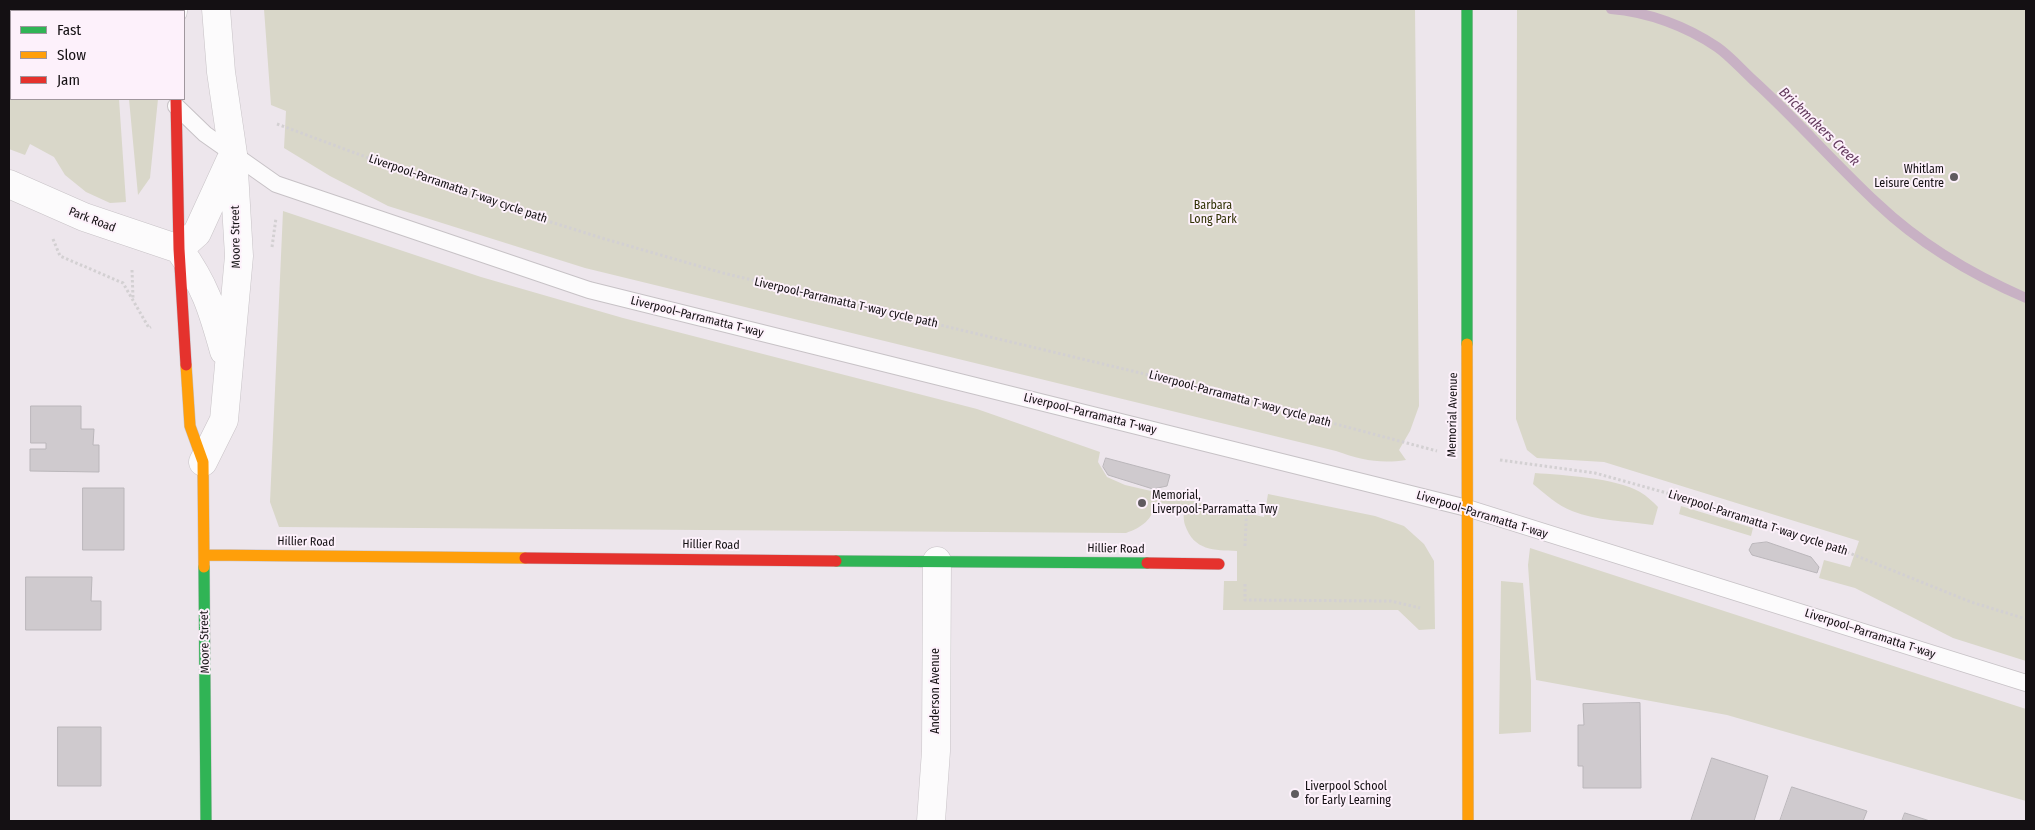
<!DOCTYPE html>
<meta charset="utf-8">
<style>
body{margin:0}
#map{position:relative;width:2035px;height:830px;overflow:hidden;background:#ede6ec;font-family:"Fira Sans Condensed",sans-serif}
canvas{display:block}
.frame{position:absolute;inset:0;border:10px solid #141013;pointer-events:none}
.legend{position:absolute;left:10px;top:10px;width:175px;height:90px;box-sizing:border-box;background:#fdf1fb;border:1px solid #a0979e;margin:0;padding:6px 9px;list-style:none;font-size:15px;color:#141013}
.legend li{display:flex;align-items:center;gap:10px;height:25px}
.legend b{width:25px;border:1px solid #a0979e}
</style>
<div id="map">
<canvas width="2035" height="830"></canvas>
<div class="frame"></div>
<ul class="legend">
<li><b style="height:6px;background:#30b455"></b>Fast</li>
<li><b style="height:6px;background:#ff9f0a"></b>Slow</li>
<li><b style="height:6px;background:#e5322d"></b>Jam</li>
</ul>
</div>
<script>
const c = document.querySelector('canvas').getContext('2d');
c.lineJoin = 'round';
function fillPath(path, color) { c.fillStyle = color; c.fill(path, 'evenodd'); }
function trace(path, color, width, dash) { c.strokeStyle = color; c.lineWidth = width; c.lineCap = dash ? 'butt' : 'round'; c.setLineDash(dash || []); c.stroke(path); }
function write(font, color, halo, rows, align = 'center') {
  c.font = font + ' "Fira Sans Condensed",sans-serif'; c.lineWidth = 4; c.setLineDash([]); c.textBaseline = 'middle'; c.strokeStyle = halo; c.fillStyle = color; for (const [text, x, y, turn = 0] of rows) {
    c.save(); c.translate(x, y); c.rotate((+turn || 0) * Math.PI / 180); c.textAlign = isNaN(turn) ? turn : align; if (halo) c.strokeText(text, 0, 0); c.fillText(text, 0, 0); c.restore();
  }
}
const green = new Path2D(`
 M264 9H1415L1419 406 1410 431 1399 450 1406 460C1380 464 1361 460 1336 451L585 268 388 206 330 176 284 148 286 111 271 105Z
 M1517 9H2026V661L1953 638 1855 588 1819 578 1824 560 1850 567 1859 541 1604 462 1537 458 1527 450 1516 419Z
 M9 11 11 12V99H119L126 202 110 203 86 192 65 175 54 157 30 144 25 155 9 149Z
 M129 99H158L150 178 138 195Z
 M283 211 481 277 623 318 977 409 1100 452 1098 462 1107 477 1125 485 1264 517 1268 494 1375 516 1404 526 1424 544 1434 561 1435 629 1419 630 1398 610H1223L1224 581H1237V551C1214 550 1194 551 1185 525 1183 519 1184 511 1183 505L1157 503C1151 520 1143 527 1126 533L279 527 270 502Z
 M1535 473C1562 475 1617 478 1640 492 1647 496 1653 502 1658 507L1653 525C1627 521 1596 521 1572 511 1557 505 1545 494 1533 484Z
 M1681 506 1753 528 1751 536 1679 514Z
 M1530 548 2026 709V801L1727 715 1536 680 1528 565Z
 M1501 581 1523 583 1531 681V732L1499 734Z`);
const stream = new Path2D(`
 M1611 9C1648 12 1686 26 1717 47 1730 56 1741 69 1753 80 1796 119 1834 163 1877 203 1919 243 1973 275 2026 298`);
const building = new Path2D(`
 M31 406H81V429H94L93 445H99V472L30 471V449H46V443H31Z
 M1106 458 1170 475 1167 486 1153 489 1108 475 1103 467Z
 M83 488H124V550H83Z
 M1767 542 1811 557 1819 567 1817 573 1752 555 1749 550 1752 544Z
 M26 577H92L91 601H101V630H26Z
 M1640 703 1641 788H1583V766H1578V725H1584L1583 704Z
 M58 727H101V786H58Z
 M1712 758 1768 776 1754 821H1691Z
 M1792 787 1867 811 1863 821H1780Z
 M1905 813 1930 821H1902Z`);
const path = new Path2D(`
 M277 124 487 202 605 239 723 273 1174 381 1437 451
 M53 239 60 256 123 283 149 328 151 327
 M272 247 276 218
 M132 270 133 298
 M1500 460 1595 473 1674 495 1822 542 1971 602 2026 619
 M1245 546 1247 500
 M1245 584V600L1391 601 1420 608`);
const lane = new Path2D(`
 M176 106 205 134 276 184 589 290 1467 508 2026 683`);
const street = new Path2D(`
 M173 9V11
 M9 184 84 217 179 249
 M179 249C205 285 212 308 224 351
 M179 249 197 233 230 161
 M203 462 224 420 239 256 233 154 221 72 216 9
 M931 821 936 751 937 561`);
const fast = new Path2D(`
 M1467 9V344
 M836 561 1147 563
 M204 567 206 821`);
const slow = new Path2D(`
 M1467 344 1468 821
 M186 365 190 426 203 462 204 567
 M204 555 525 558`);
const jam = new Path2D(`
 M176 99 179 249 186 365
 M525 558 836 561
 M1147 563 1219 564`);
const markers = [
 [1954,177,5,"#605b5f"],
 [1142,503,5,"#605b5f"],
 [1295,794,5,"#605b5f"]
];
const poiNames = [
 ["Whitlam",1944,170,"right"],
 ["Leisure Centre",1944,184,"right"],
 ["Memorial,",1152,496],
 ["Liverpool-Parramatta Twy",1152,510],
 ["Liverpool School",1305,787],
 ["for Early Learning",1305,801]
];
const streetNames = [
 ["Liverpool-Parramatta T-way cycle path",458,189,19],
 ["Park Road",92,220,21],
 ["Moore Street",236,237,-91],
 ["Liverpool-Parramatta T-way cycle path",846,303,13],
 ["Liverpool–Parramatta T-way",697,317,14],
 ["Liverpool-Parramatta T-way cycle path",1240,399,15],
 ["Liverpool–Parramatta T-way",1090,414,14],
 ["Memorial Avenue",1453,415,-89],
 ["Liverpool–Parramatta T-way",1482,515,17],
 ["Liverpool-Parramatta T-way cycle path",1758,523,18],
 ["Hillier Road",306,542,1],
 ["Hillier Road",711,545,1],
 ["Hillier Road",1116,549,1],
 ["Liverpool–Parramatta T-way",1870,634,18],
 ["Moore Street",205,642,-91],
 ["Anderson Avenue",936,691,-90]
];
const parkNames = [
 ["Barbara",1213,206],
 ["Long Park",1213,220]
];
const waterNames = [
 ["Brickmakers Creek",1819,127,44]
];
fillPath(green, '#d9d7c9');
trace(stream, '#c8b1c4', 10);
fillPath(building, '#cfcace');
trace(building, '#bab6ba', 1);
trace(lane, '#c7c2c6', 18);
trace(street, '#c7c2c6', 29);
trace(fast, '#c7c2c6', 12);
trace(slow, '#c7c2c6', 12);
trace(jam, '#c7c2c6', 12);
trace(path, '#d3d0d2', 3, [2.5, 2.5]);
trace(lane, '#fcfbfc', 16);
trace(street, '#fcfbfc', 28);
trace(fast, '#30b455', 11);
trace(slow, '#ff9f0a', 11);
trace(jam, '#e5322d', 11);
for (const [x, y, r, color] of markers) { const dot = new Path2D(); dot.arc(x, y, r, 0, 2 * Math.PI); c.fillStyle = color; c.fill(dot); trace(dot, '#fdf1fb', 2); }
write('12px', '#141013', '#fdf1fb', poiNames, 'left');
write('12px', '#141013', '#fdf1fb', streetNames);
write('12px', '#303104', '#fdf1fb', parkNames);
write('italic 14px', '#61385b', '#fdf1fb', waterNames);
</script>
